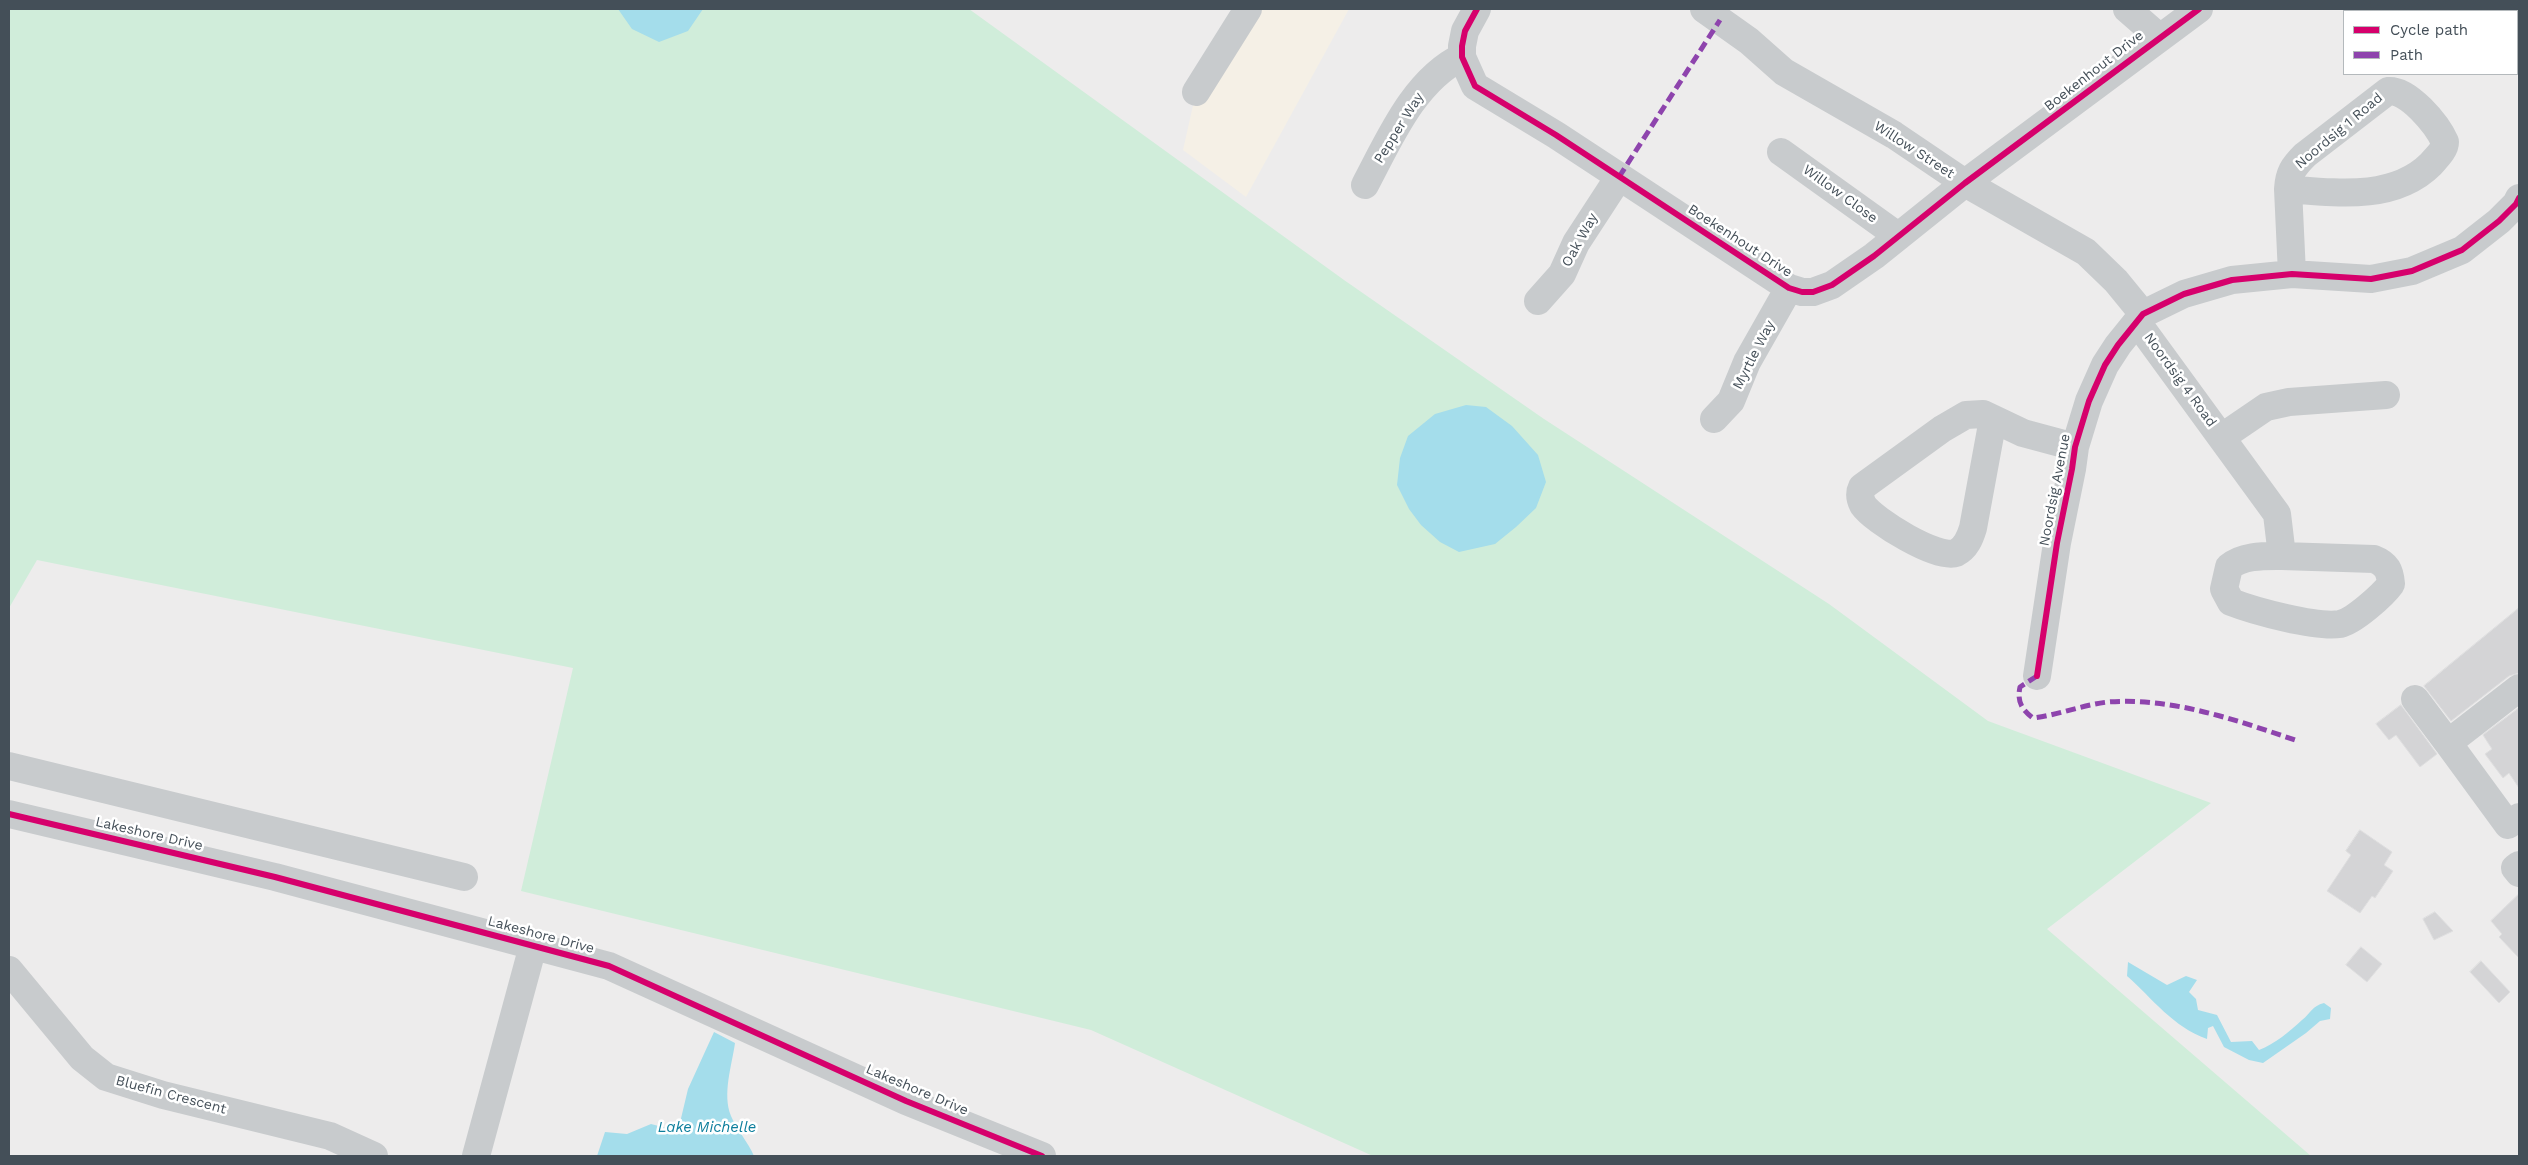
<!DOCTYPE html>
<style>
body{margin:0}
#map{position:relative;width:2528px;height:1165px;overflow:hidden;background:#edecec;font-family:"Work Sans",sans-serif}
canvas{display:block}
.frame{position:absolute;inset:0;border:10px solid #444f58;pointer-events:none}
.legend{position:absolute;left:2343px;top:10px;width:175px;height:65px;box-sizing:border-box;background:#fff;border:1px solid #b4b9bc;margin:0;padding:6px 9px;list-style:none;font-size:15px;color:#444f58}
.legend li{display:flex;align-items:center;gap:10px;height:25px}
.legend b{width:25px;border:1px solid #b4b9bc}
</style>
<div id="map">
<canvas width="2528" height="1165"></canvas>
<div class="frame"></div>
<ul class="legend">
<li><b style="height:6px;background:#d6006c"></b>Cycle path</li>
<li><b style="height:6px;background:#8e44ad"></b>Path</li>
</ul>
</div>
<script>
const c = document.querySelector('canvas').getContext('2d');
c.lineJoin = 'round';
function fillPath(path, color) { c.fillStyle = color; c.fill(path, 'evenodd'); }
function trace(path, color, width, dash) { c.strokeStyle = color; c.lineWidth = width; c.lineCap = dash ? 'butt' : 'round'; c.setLineDash(dash || []); c.stroke(path); }
function write(font, color, halo, rows, align = 'center') {
  c.font = font + ' "Work Sans",sans-serif'; c.lineWidth = 5; c.setLineDash([]); c.textBaseline = 'middle'; c.strokeStyle = halo; c.fillStyle = color; for (const [text, x, y, turn = 0] of rows) {
    c.save(); c.translate(x, y); c.rotate((+turn || 0) * Math.PI / 180); c.textAlign = isNaN(turn) ? turn : align; if (halo) c.strokeText(text, 0, 0); c.fillText(text, 0, 0); c.restore();
  }
}
const commercial = new Path2D(`
 M1248 9H1349L1246 197 1183 150 1196 92Z`);
const green = new Path2D(`
 M9 9H969L1344 280 1544 419 1829 604 1988 721 2211 803 2047 929 2311 1156H1373L1091 1030 521 891 573 668 37 560 9 608Z`);
const water = new Path2D(`
 M618 9H703L688 31 659 42 632 29Z
 M1466 405 1486 407 1512 426 1538 455 1546 482 1536 508 1516 527 1495 544 1459 552 1440 542 1421 525 1409 509 1397 485 1400 458 1408 436 1435 414Z
 M2128 962 2167 985 2186 976 2197 980 2189 992 2196 999 2198 1010 2217 1015 2231 1042 2252 1041 2259 1050C2275 1044 2290 1031 2302 1020 2311 1013 2312 1006 2324 1003L2331 1008 2330 1019 2320 1021 2306 1033 2263 1063 2249 1060 2224 1047 2213 1026 2208 1028 2207 1039C2173 1027 2153 999 2127 976Z
 M714 1032 735 1043C732 1065 722 1094 731 1116 737 1130 748 1142 754 1156H597L605 1132 627 1134 651 1124 678 1131 688 1089Z`);
const building = new Path2D(`
 M2519 608V673L2509 676 2451 721 2424 686Z
 M2401 705 2437 754 2420 767 2396 735 2389 740 2376 724Z
 M2519 708V788L2509 773 2503 778 2485 754 2492 749 2483 735Z
 M2360 830 2392 852 2384 865 2393 871 2375 898 2372 896 2360 913 2327 891 2351 855 2346 851Z
 M2519 894V958L2499 937 2502 934 2491 921Z
 M2435 912 2453 931 2434 940 2423 919Z
 M2361 947 2382 964 2367 982 2346 965Z
 M2481 961 2510 992 2499 1003 2470 972Z`);
const minor = new Path2D(`
 M1477 9 1465 31 1462 46V57L1475 86 1556 135 1789 288 1802 292H1813L1832 285 1874 256 1965 183 2199 9
 M1704 9 1749 41 1784 72 1894 135 1965 183 2086 252 2116 281 2143 314
 M2127 9 2159 37
 M1196 92 1248 9
 M1781 152 1898 236
 M1365 185C1389 140 1414 80 1462 57
 M2288 189C2336 193 2394 201 2431 164 2436 158 2445 150 2445 142 2437 124 2408 89 2388 91L2305 155C2293 167 2289 173 2288 189L2292 274
 M1538 301 1562 274 1576 243 1619 177
 M2137 322 2277 514 2282 556
 M1714 419 1731 401 1747 362 1789 288
 M1993 419 1973 528C1970 538 1966 548 1956 553 1938 560 1874 521 1863 505 1860 499 1859 493 1862 487L1942 429 1966 415 1983 414 2023 433 2075 447
 M2222 437 2266 407 2289 402 2386 395
 M2282 556 2374 559C2387 564 2390 571 2391 584 2383 595 2354 621 2340 624 2317 628 2254 611 2231 602L2224 589 2229 567C2243 555 2265 556 2282 556Z
 M2037 676 2057 543 2072 469 2075 447 2089 401 2105 365 2118 345 2143 314 2184 294 2232 280 2292 274 2371 279 2412 271 2462 250 2499 221 2516 204 2519 198
 M2415 699 2448 743 2519 688
 M2448 743 2508 825 2519 817
 M9 766 464 877
 M9 814 275 877 609 966 906 1101 1042 1156
 M2519 865 2515 868 2519 873
 M9 970 82 1058 106 1077 163 1095 330 1136 374 1156
 M476 1156 533 946`);
const quiet = new Path2D(`
 M1619 177 1720 20
 M2037 676 2020 687C2017 701 2021 709 2033 718 2058 715 2082 705 2108 702 2171 697 2236 720 2295 740`);
const cycleway = new Path2D(`
 M1477 9 1465 31 1462 46V57L1475 86 1556 135 1789 288 1802 292H1813L1832 285 1874 256 1965 183 2199 9
 M2037 676 2057 543 2072 469 2075 447 2089 401 2105 365 2118 345 2143 314 2184 294 2232 280 2292 274 2371 279 2412 271 2462 250 2499 221 2516 204 2519 198
 M9 814 275 877 609 966 906 1101 1042 1156`);
const streetNames = [
 ["Boekenhout Drive",2094,71,-38],
 ["Pepper Way",1399,128,-58],
 ["Noordsig 1 Road",2339,131,-40],
 ["Willow Street",1914,150,33],
 ["Willow Close",1840,194,36],
 ["Oak Way",1580,240,-61],
 ["Boekenhout Drive",1740,241,33],
 ["Myrtle Way",1754,355,-63],
 ["Noordsig 4 Road",2180,380,54],
 ["Noordsig Avenue",2055,490,-79],
 ["Lakeshore Drive",149,834,13],
 ["Lakeshore Drive",541,935,15],
 ["Lakeshore Drive",917,1090,23],
 ["Bluefin Crescent",171,1095,15]
];
const waterNames = [
 ["Lake Michelle",707,1128]
];
fillPath(commercial, '#f5f0e6');
fillPath(green, '#d0edda');
fillPath(water, '#a4ddeb');
fillPath(building, '#d4d4d6');
trace(building, '#dededf', 1);
trace(minor, '#c8cbcd', 28);
trace(quiet, '#8e44ad', 5, [10, 5]);
trace(cycleway, '#d6006c', 6);
write('14px', '#444f58', '#fff', streetNames);
write('italic 15px', '#0c7e9c', '#fff', waterNames);
</script>
